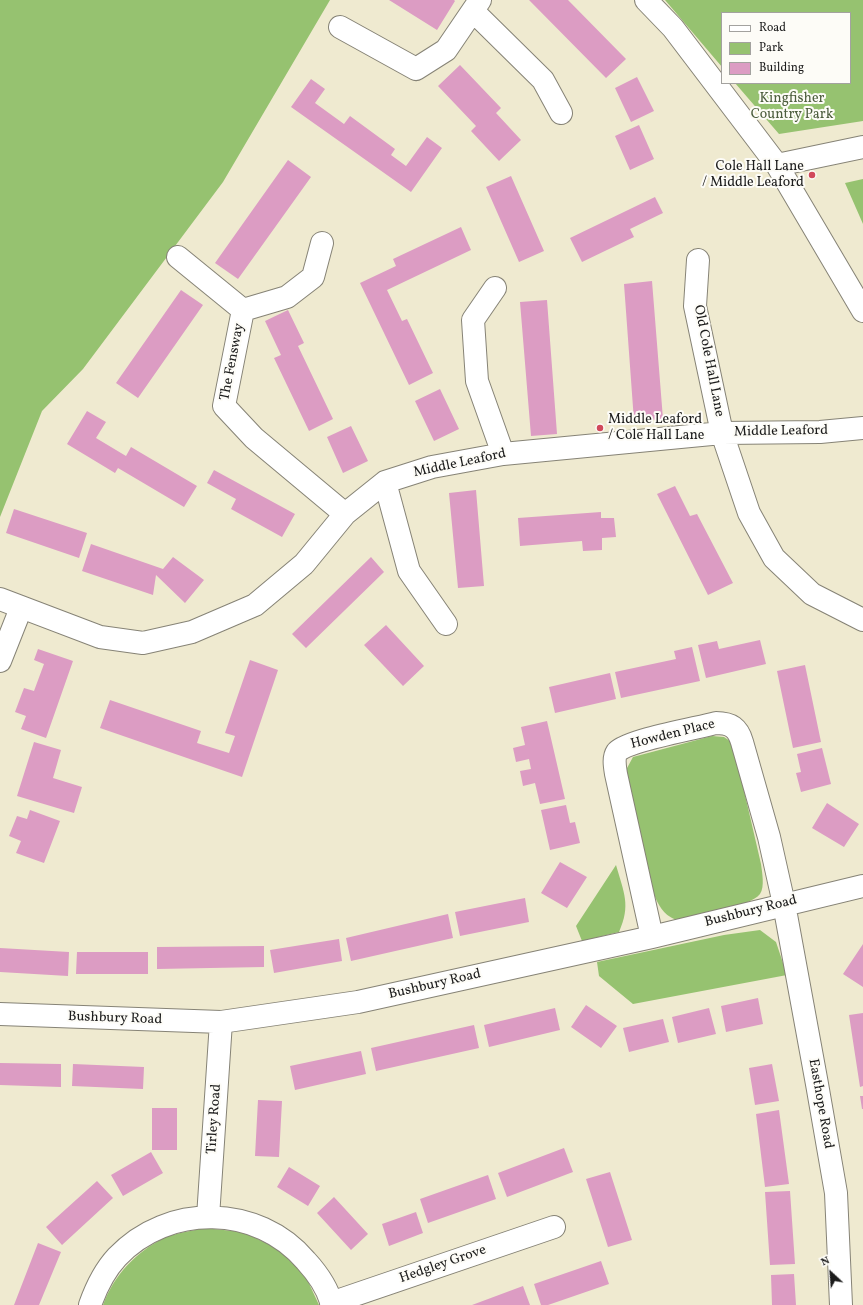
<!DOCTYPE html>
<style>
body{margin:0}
#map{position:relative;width:863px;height:1305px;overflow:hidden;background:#efead0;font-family:Vollkorn,serif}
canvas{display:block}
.legend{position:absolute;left:721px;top:12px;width:130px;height:72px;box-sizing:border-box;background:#fdfcf7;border:1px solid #a3a29f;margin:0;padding:5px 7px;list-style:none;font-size:12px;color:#1c1c1c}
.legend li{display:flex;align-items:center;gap:8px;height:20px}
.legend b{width:20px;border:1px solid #a3a29f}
.north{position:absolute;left:811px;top:1253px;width:40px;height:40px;-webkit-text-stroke:3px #fdfcf7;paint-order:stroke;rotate:334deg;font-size:11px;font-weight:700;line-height:16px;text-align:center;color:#1c1c1c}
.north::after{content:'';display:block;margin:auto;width:14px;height:18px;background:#1c1c1c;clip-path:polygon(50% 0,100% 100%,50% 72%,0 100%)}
</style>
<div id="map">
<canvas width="863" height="1305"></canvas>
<ul class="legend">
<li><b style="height:5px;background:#fff"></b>Road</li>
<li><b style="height:11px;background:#96c270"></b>Park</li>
<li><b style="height:11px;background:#dc9cc3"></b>Building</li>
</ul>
<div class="north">N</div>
</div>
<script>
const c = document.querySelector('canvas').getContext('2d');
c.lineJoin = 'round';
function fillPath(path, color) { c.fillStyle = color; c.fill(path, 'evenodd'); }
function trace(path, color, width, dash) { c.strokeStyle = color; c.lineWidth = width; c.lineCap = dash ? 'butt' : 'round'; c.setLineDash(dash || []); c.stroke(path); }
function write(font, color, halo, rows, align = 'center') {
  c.font = font + ' Vollkorn,serif'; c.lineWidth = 4; c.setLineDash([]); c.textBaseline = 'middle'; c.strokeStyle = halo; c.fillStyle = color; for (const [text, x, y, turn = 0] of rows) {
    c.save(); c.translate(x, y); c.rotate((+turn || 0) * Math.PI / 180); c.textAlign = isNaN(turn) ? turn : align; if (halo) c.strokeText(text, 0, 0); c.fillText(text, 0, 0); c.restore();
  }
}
const green = new Path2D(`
 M0 0H330L223 182 83 369 42 411 0 517Z
 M665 0H863V121L779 134 735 83H850V13H722V67Z
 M863 179V224L845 183Z
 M712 736 724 737 733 743 761 864C762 872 765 887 760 894 750 907 693 916 676 920 662 914 659 905 653 893L626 770 633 757Z
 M616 865C624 893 631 905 619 932L582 941 576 926Z
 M760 930 776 942 787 975 633 1004 599 976 597 962 724 935Z
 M204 1228 243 1232 278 1249 306 1277 319 1305H103C114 1275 136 1252 164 1238 176 1233 191 1231 204 1228Z`);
const building = new Path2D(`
 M389 0H454L455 1 437 30Z
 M529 0H568L626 59 606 78Z
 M460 65 501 108 496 113 521 140 499 161 471 131 476 126 438 86Z
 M637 77 654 111 631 122 615 88Z
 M311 79 325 89 315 103 344 124 350 116 395 149 391 155 406 166 427 137 442 148 411 192 291 107Z
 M639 125 654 159 630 170 615 136Z
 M288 160 311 177 238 279 215 263Z
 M511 176 544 251 519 262 486 187Z
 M655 197 663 213 630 229 634 237 582 262 570 238Z
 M461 227 471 250 387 290 402 321 407 319 433 373 409 385 360 283 396 266 393 259Z
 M652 281 663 419 634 421 624 284Z
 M181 290 203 305 138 398 116 383Z
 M547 300 557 434 531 436 520 302Z
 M288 310 304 343 298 346 333 419 309 431 274 358 281 355 265 321Z
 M440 389 459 429 434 441 415 401Z
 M87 411 106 422 96 438 126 456 131 447 197 486 184 507 118 468 115 473 67 444Z
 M351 426 368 461 343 473 327 437Z
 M214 470 295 514 282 537 231 509 236 499 207 483Z
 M675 486 690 516 697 514 733 583 708 595 657 494Z
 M476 490 484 586 458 588 449 493Z
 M14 509 87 533 79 558 6 533Z
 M601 512V518H614L616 537 602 538V550L583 551 582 541 520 546 518 518Z
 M91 544 163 569 173 557 204 580 185 603 156 575 153 595 82 571Z
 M371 557 384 572 306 648 292 634Z
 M386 625 424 666 403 686 364 645Z
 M760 640 766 664 706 678 698 645 717 641 719 649Z
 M692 647 700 681 621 698 615 672 676 659 674 651Z
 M38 649 73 661 46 738 21 729 26 716 15 712 24 688 34 691 44 664 34 660Z
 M250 660 278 670 242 777 100 728 110 700 201 731 197 743 229 753 235 736 225 733Z
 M805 665 821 742 793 748 777 671Z
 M610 673 616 699 555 713 549 687Z
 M547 721 565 799 540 804 535 783 523 786 520 771 531 769 529 759 516 762 513 748 525 745 521 727Z
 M34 742 61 750 53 778 82 787 74 813 17 796Z
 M822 748 831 784 801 792 796 773 801 772 797 754Z
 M827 803 859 824 844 847 812 828Z
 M566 805 570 823 575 822 580 843 550 850 541 810Z
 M30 810 60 821 44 863 16 853 21 841 9 836 17 816 27 819Z
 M560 862 587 877 567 908 541 893Z
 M525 898 529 922 460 936 455 912Z
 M448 914 453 938 351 961 346 938Z
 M339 939 342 961 274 973 270 950Z
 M863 944V987L843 974Z
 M264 946V967L157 969V947Z
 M0 948 69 952 68 976 0 972Z
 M77 952H148V974H76Z
 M758 998 763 1024 726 1032 721 1006Z
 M586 1005 617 1026 601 1048 571 1027Z
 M555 1008 560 1030 489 1047 484 1025Z
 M709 1008 716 1034 678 1043 672 1017Z
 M863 1013V1086L860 1087 849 1015Z
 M663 1019 669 1042 629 1052 623 1028Z
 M474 1025 479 1048 376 1071 371 1048Z
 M361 1051 366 1074 295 1090 290 1066Z
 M0 1063 61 1064V1087L0 1085Z
 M73 1064 144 1067 143 1089 72 1086Z
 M772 1064 779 1101 755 1105 749 1068Z
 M860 1096H863V1109H862Z
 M258 1100 282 1101 279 1157 255 1156Z
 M152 1108H177V1150H152Z
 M779 1110 789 1184 765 1187 756 1114Z
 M564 1148 573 1172 507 1197 498 1173Z
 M151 1152 163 1173 123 1196 111 1175Z
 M289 1167 320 1186 308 1206 277 1187Z
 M610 1172 632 1240 608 1247 586 1179Z
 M488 1175 496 1199 428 1223 420 1199Z
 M97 1181 113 1198 62 1245 46 1227Z
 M790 1191 795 1264 770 1265 765 1192Z
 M334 1197 368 1234 351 1250 317 1213Z
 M416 1212 423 1233 389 1246 382 1224Z
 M38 1243 61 1252 39 1305H14Z
 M601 1261 609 1284 548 1305H541L534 1284Z
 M794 1274 796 1305H772L771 1275Z
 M523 1286 530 1305H472Z`);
const minor = new Path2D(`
 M646 0 673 28 777 165 863 311
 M473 11 543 80 561 113
 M340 27 416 69 446 50 480 0
 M777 165 863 147
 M178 257 243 310 224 406 254 438 345 514
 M698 260 695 306 722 433 749 513 774 558 812 594 863 620
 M495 288 473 320 477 381 503 454
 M243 310 287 297 313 277 322 243
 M385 482 409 571 446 624
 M0 599 100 637 143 643 192 632 255 605 304 564 345 514 385 482 432 467 503 454 722 433 820 432 863 428
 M0 661 21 608
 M652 937 616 774C615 767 613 758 617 752 628 740 698 728 716 723 731 723 738 728 742 742L769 837 784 904 817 1084 836 1193 841 1305
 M0 1014 221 1022 358 1002 652 937 863 886
 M208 1217 221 1022
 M331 1303 554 1227
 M90 1305C96 1288 104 1271 117 1257 168 1203 258 1204 306 1261 317 1273 328 1289 332 1305`);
const markers = [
 [812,175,4,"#d1495b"],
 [600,428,4,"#d1495b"]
];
const parkNames = [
 ["Kingfisher",792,99],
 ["Country Park",792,115]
];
const poiNames = [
 ["Cole Hall Lane",804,167],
 ["/ Middle Leaford",804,183],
 ["Middle Leaford",608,420,"left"],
 ["/ Cole Hall Lane",608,436,"left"]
];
const streetNames = [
 ["Old Cole Hall Lane",708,361,79],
 ["The Fensway",233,362,-79],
 ["Middle Leaford",781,432,-1],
 ["Middle Leaford",460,464,-12],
 ["Howden Place",673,735,-14],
 ["Bushbury Road",751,912,-14],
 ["Bushbury Road",435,985,-13],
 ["Bushbury Road",115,1019,2],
 ["Easthope Road",820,1104,80],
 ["Tirley Road",215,1119,-86],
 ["Hedgley Grove",443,1265,-19]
];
fillPath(green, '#96c270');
fillPath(building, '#dc9cc3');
trace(minor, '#868376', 24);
trace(minor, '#fff', 22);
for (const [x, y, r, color] of markers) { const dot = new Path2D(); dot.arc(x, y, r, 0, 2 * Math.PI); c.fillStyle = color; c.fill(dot); trace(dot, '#fdfcf7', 1.5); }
write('14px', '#4d5e3e', '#fdfcf7', parkNames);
write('14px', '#1c1c1c', '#fdfcf7', poiNames, 'right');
write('14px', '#1c1c1c', '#fdfcf7', streetNames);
</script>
